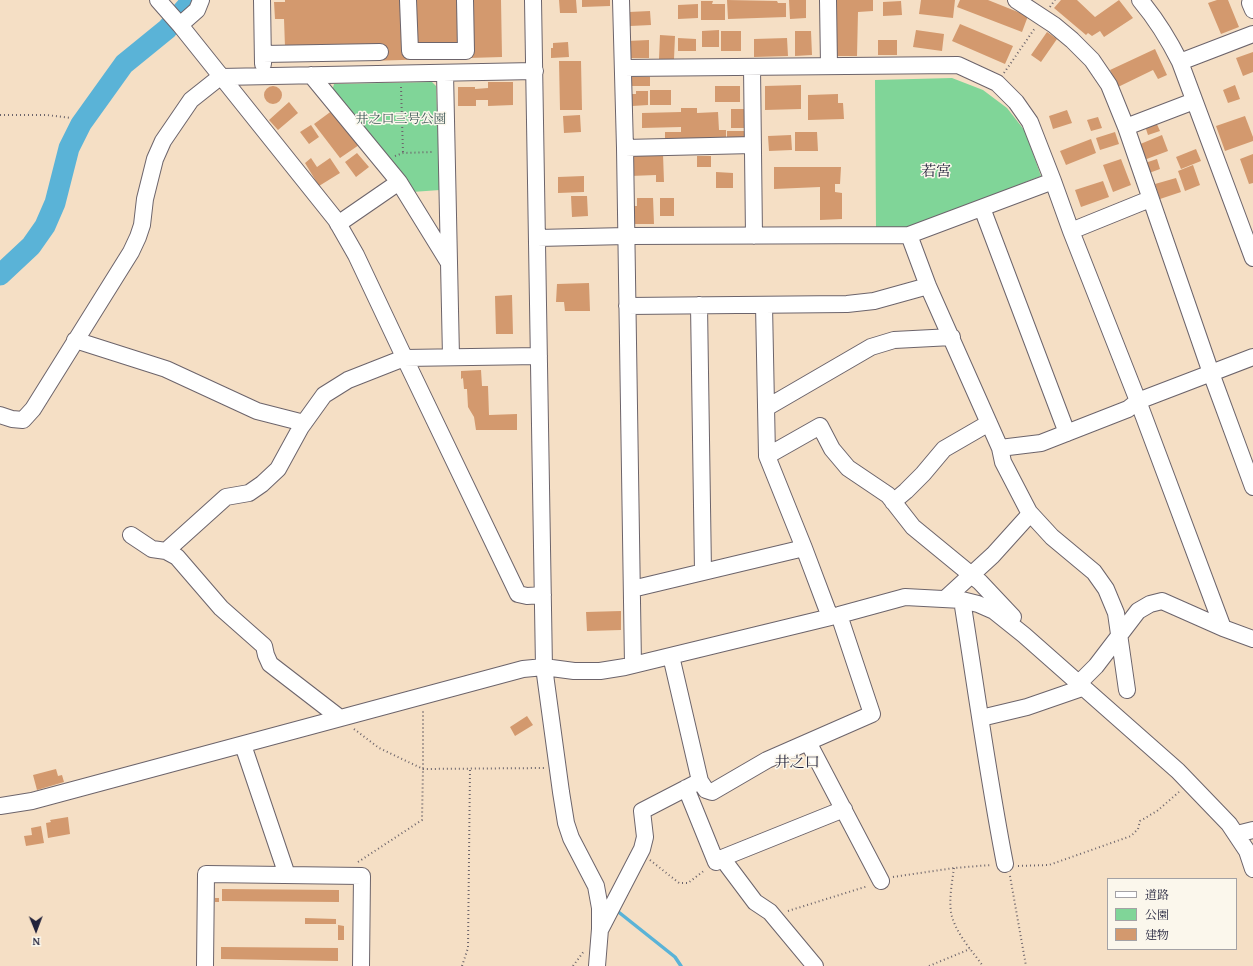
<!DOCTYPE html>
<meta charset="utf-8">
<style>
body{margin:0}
#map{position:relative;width:1253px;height:966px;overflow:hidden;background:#f5dfc5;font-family:"Gentium Book Plus","Noto Serif JP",serif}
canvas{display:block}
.legend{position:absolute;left:1107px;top:878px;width:130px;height:72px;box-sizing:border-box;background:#fbf7ec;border:1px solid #a4a2a5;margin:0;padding:5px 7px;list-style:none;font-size:12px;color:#22223b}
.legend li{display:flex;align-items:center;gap:8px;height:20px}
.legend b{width:20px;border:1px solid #a4a2a5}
.north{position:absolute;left:16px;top:910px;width:40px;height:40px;-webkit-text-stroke:3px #fbf7ec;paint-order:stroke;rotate:179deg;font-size:11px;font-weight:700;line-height:16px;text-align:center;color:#22223b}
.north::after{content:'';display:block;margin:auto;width:14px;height:18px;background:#22223b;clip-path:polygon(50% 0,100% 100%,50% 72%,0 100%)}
</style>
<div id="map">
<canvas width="1253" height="966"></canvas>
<ul class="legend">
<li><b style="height:5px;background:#fff"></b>道路</li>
<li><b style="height:11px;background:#80d598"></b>公園</li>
<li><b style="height:11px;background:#d3996e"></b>建物</li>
</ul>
<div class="north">N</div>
</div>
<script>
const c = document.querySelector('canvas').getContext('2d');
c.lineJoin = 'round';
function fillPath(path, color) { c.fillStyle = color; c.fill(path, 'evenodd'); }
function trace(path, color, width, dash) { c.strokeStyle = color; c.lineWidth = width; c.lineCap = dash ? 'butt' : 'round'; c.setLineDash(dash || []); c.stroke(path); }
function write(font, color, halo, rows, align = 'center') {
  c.font = font + ' "Gentium Book Plus","Noto Serif JP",serif'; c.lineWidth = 3; c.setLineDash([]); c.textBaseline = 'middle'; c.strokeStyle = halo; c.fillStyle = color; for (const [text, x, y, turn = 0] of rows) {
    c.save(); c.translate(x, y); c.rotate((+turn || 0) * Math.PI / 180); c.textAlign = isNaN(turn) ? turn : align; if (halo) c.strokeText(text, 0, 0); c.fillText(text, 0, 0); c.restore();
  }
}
const green = new Path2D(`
 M952 78 983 90 1007 108 1025 131 1041 176 909 228H876L875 80Z
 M432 82 436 86 440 190 412 192 332 91 334 84Z`);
const stream = new Path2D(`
 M616 910 675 957 681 966`);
const river = new Path2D(`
 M0 275 31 246 45 226 55 203 69 148 81 124 124 64 167 29 188 5 190 0`);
const building = new Path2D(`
 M285 0H501L502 57 368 61 367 46 285 47 284 19H275L274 2H285Z
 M559 0H576L577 13H560Z
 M582 0H610V6L582 7Z
 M727 0 777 1 778 3H786V17L728 19Z
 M789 0H806V18L790 19Z
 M836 0H873V11L858 12 857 56H836Z
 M921 0H955L953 18 919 14Z
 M960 0H988L1028 16 1022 32 957 7Z
 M1061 0H1077L1095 17 1119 0 1133 18 1104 37 1100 31 1092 36 1088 33 1086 35 1054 8Z
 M1217 0H1228L1239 27 1221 34 1208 3Z
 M701 1H713L712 4H725V20H701Z
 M901 1 902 15 883 16V2Z
 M698 4V18L678 19V5Z
 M650 11 651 25 630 26 629 12Z
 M960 24 1013 46 1005 64 952 41Z
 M719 30V47H702V31Z
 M916 30 944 34 942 51 913 47Z
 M721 31H741V51H721Z
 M795 31H811L812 55 795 56Z
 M1047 32 1057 39 1041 62 1031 55Z
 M660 35 675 36 674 59H659Z
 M678 38 696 39V51H678Z
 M787 38 788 56 754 57V39Z
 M649 40V58H628L627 41Z
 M878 40H897V55H878Z
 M568 42 569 57 551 58V48H553V43Z
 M1155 49 1167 75 1158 79 1153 70 1118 87 1110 70Z
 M1253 52V72L1243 76 1236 58Z
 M559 61H581L582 110H560Z
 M632 77H650V86H632Z
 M488 82H513V105L488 106V100H476V106H458V87H475V89L488 88Z
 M801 85V109L765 110V86Z
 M1235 85 1240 99 1228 103 1223 90Z
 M715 86H740V102H715Z
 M264 95a9 9 0 1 1 18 0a9 9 0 1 1-18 0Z
 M650 90H671V105H650Z
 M636 91H648V105L632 106V94H636Z
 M838 94V103H843L844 119 808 120V95Z
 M289 102 298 113 278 130 269 120Z
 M681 108H697V113L718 112 719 130H726V141L665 142V132H681V127L642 128V113L681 112Z
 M731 109H744V128H731Z
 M333 110 359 145 340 158 314 124Z
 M1067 110 1072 123 1053 129 1049 116Z
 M580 115 581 132 564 133 563 116Z
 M1245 116 1253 137V141L1225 151 1216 126Z
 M1098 117 1102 128 1091 131 1087 120Z
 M1156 122 1160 131 1148 135 1145 126Z
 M311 125 319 137 309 144 300 132Z
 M727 131H744V139H727Z
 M795 132H817L818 151H795Z
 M1115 132 1119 144 1100 150 1096 138Z
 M791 135 792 150 769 151 768 136Z
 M1162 135 1168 151 1144 160 1138 145Z
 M1091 139 1096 153 1066 165 1060 151Z
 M1196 149 1201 161 1181 169 1176 157Z
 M357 153 369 167 356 177 345 162Z
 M663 154 664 182H656V175L630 176V155Z
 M1253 154V183L1249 184 1240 159Z
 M697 156H711V167H697Z
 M311 158 317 167 330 158 340 173 319 186 305 163Z
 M1121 159 1131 185 1113 192 1103 165Z
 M1157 159 1160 169 1149 173 1145 163Z
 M1193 165 1200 185 1185 191 1178 171Z
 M774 167H841L840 184H835V192L842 193V219L820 220V187L774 189Z
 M716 172 733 173V188H716Z
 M584 176V192L558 193V177Z
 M1176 178 1181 192 1160 199 1155 184Z
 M1103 181 1109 197 1081 207 1075 190Z
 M571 196H587L588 216 572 217Z
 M637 198H653L654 224H633V206H637Z
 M660 198H674V216H660Z
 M589 283 590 311H565L564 302H556L557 284Z
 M512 295 513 334H496L495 296Z
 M481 370 482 386H488L489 415 517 414V430H476L474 417 468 407 467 389H464L463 378 461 379V371Z
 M621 611V630L587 631 586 612Z
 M527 716 533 725 515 736 510 727Z
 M56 769 58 776 62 775 64 782 37 790 33 775Z
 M68 817 70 834 48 838 46 823 51 822 50 820Z
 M41 826 44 843 26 846 24 836 32 835 31 828Z
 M222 889 339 890V902L222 901Z
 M215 898H219V902H215Z
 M305 918 336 919V924H305Z
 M338 925 344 926V940H338Z
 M221 947 338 948V961L221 959Z`);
const path = new Path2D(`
 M1050 7 1055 0
 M1004 73 1035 28
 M401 87 403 153
 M0 115H47L71 118
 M395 156 403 153 434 152
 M354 729 379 748 423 769 544 768
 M650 860 679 883H688L705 870
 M358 862 422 820 423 769V709
 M1018 866 1049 865 1131 836 1138 829 1140 821 1157 811 1179 792
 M954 868C952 883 949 898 951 912 954 931 972 951 983 966
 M1010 876 1026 966
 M893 877 954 868 991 865
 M788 911 868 886
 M462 966 468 948 470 768
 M573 966 584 951
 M929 966 970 949`);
const minor = new Path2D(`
 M158 0 180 25 336 220 356 255 407 363 518 594 527 596 543 595
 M262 0 263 64
 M408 0 410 51H466L465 0
 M533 0 544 667 561 792 566 823 571 838 596 886 600 908V929L597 966
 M621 0 625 148 633 665
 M828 0 829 65
 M1016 0 1054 25 1072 40 1092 60 1109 85 1126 127 1211 373 1253 487
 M1140 0C1156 19 1169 40 1180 62L1253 258
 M1251 0 1250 3 1253 10
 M180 25 197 10 201 0
 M263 54 380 52
 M1180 62 1253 34
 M752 67 754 236
 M623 68 958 65 997 83 1016 102 1030 122 1053 181 1071 231 1138 401 1223 628
 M445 73 451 357
 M311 75 399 182 449 263
 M1126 127 1194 101
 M625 148 753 145
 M982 208 1067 433
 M338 224 399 182
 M1071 231 1150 199
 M909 235 928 286 1000 448 1041 443 1128 409 1138 401 1253 357
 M537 238 627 236 909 235 1053 181
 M699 305 703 572
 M764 305 767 456 804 548 830 617
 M627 306 847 304 874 301 928 286
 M75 340 166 369 257 411 304 423
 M766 408 871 347 894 340 952 337
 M0 415 12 419 23 420 33 409 131 252 138 237 142 225 145 199 155 159 163 141 191 100 220 77 535 71
 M1000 448 1003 462 1029 512 1052 537 1094 572 1106 589 1116 613 1127 690
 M767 456 820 426 832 449 848 468 888 495 913 527 980 582 1013 617
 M893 502 906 491 923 474 944 449 989 423
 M131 535 152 549 166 551 177 557 221 608 264 646 266 655 270 664 340 718
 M166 551 226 497 249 493 262 484 278 469 301 427 324 395 348 380 404 358 539 356
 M632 589 804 548
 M945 599 993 555 1030 514
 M962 600C976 688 988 777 1005 864
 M1078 684 1096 666 1138 611 1150 604 1162 601 1223 628 1253 639
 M981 718 1027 707 1082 688
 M808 742 881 881
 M243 745 287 875
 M700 781 706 790 712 792 767 760 872 714 839 615
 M686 788 716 862 722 858 844 809
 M0 806 32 801 523 669 544 667 574 671H600L625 667 839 615 905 597 962 600 978 604 994 611 1024 635 1178 771 1229 824 1247 851 1253 869
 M1237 834 1253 830
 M722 858 755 902 770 912 815 966
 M601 928 642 849 645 837 642 811 700 781 671 656
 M205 966 206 874 362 876 361 966`);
const parkNames = [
 ["井之口三号公園",401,120]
];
const quarterNames = [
 ["若宮",936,172],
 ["井之口",797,763]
];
fillPath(green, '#80d598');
trace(stream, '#5ab3d7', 3.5);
trace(river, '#5ab3d7', 21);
fillPath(building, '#d3996e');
trace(minor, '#6c646b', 18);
trace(path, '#6c646b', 2, [1, 3]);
trace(minor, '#fff', 16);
write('13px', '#3e5857', '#fbf7ec', parkNames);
write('15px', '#22223b', '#fbf7ec', quarterNames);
</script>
